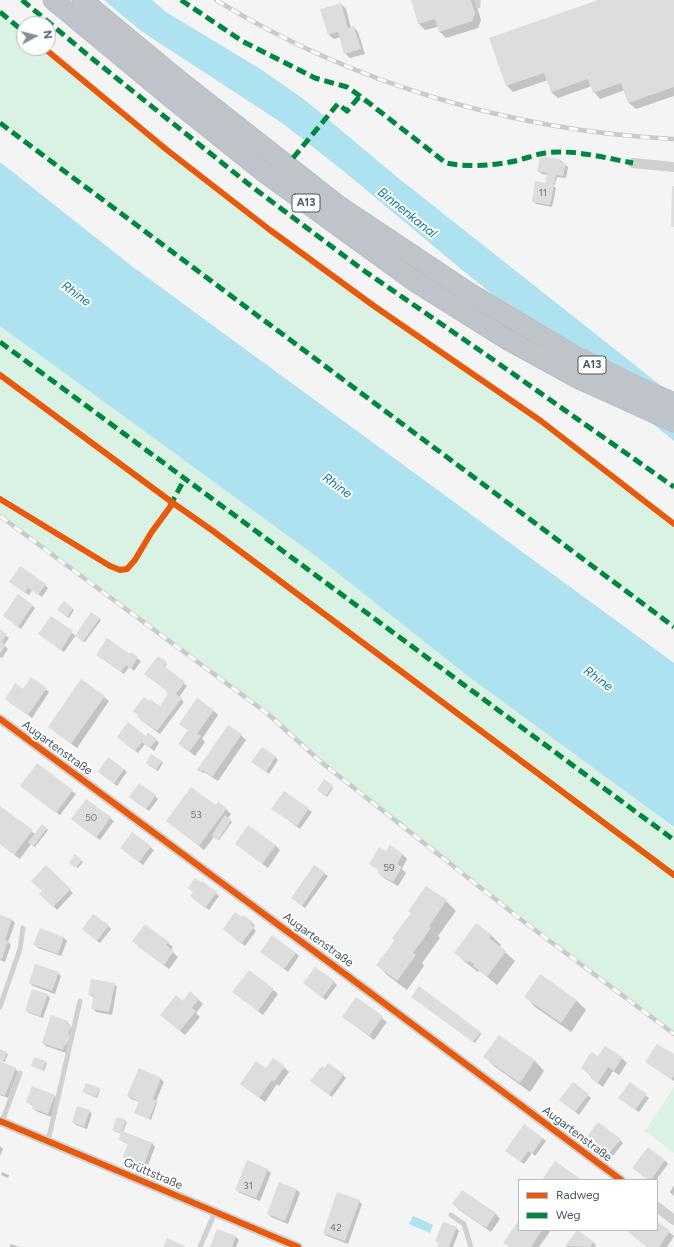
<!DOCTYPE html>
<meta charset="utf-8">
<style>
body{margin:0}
#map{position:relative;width:674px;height:1247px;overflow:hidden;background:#f4f4f4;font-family:Figtree,sans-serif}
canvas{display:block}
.legend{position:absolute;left:518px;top:1179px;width:140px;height:52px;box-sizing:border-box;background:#fff;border:1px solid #b7bbc0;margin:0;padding:5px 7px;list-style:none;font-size:12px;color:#4a5661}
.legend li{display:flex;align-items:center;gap:8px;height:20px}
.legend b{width:20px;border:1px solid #b7bbc0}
.north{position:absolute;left:16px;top:16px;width:40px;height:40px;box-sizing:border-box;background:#fff;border:1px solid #b7bbc0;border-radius:50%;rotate:83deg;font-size:11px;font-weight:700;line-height:16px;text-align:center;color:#4a5661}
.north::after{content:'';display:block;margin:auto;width:14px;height:18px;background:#868d94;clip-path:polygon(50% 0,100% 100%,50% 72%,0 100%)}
</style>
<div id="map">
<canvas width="674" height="1247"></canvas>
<ul class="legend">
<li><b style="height:5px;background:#e8590c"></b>Radweg</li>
<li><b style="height:5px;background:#00873e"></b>Weg</li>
</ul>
<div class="north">N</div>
</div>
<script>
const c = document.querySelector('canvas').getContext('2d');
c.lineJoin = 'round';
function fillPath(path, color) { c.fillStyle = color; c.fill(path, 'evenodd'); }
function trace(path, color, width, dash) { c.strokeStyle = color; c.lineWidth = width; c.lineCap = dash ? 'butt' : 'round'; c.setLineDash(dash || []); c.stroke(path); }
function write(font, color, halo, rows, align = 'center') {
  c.font = font + ' Figtree,sans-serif'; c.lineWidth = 4; c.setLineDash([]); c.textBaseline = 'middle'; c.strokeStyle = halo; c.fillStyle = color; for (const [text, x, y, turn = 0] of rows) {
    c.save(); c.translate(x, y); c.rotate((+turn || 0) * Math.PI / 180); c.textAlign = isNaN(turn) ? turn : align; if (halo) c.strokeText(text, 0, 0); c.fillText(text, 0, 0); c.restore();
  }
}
const green = new Path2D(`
 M0 12 24 32V48H44L109 102 270 230 470 373 541 421 674 524V627L0 123Z
 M0 326 321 560 469 677 652 811 674 829V1034L321 762 268 714 0 516Z
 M674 1087V1153L645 1131Z`);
const water = new Path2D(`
 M104 0H152L166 12 262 70 305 100 397 177 674 396V441L461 269 341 169 282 123 141 31Z
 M0 162 133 267 674 663V827L469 677 321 560 0 326Z
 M413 1216 433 1225 430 1233 409 1224Z`);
const shadow = new Path2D(`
 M412 0H475L481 20 478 28 446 38 439 31 438 27 425 30 419 24Z
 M601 0H674V96L636 109 629 103 625 90 600 99 594 92 592 86 558 98 551 92 548 80 513 92 507 86 490 39Z
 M341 4 346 9 351 28 354 27 358 32 365 54 350 58 345 53 341 37 334 39 329 35Z
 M560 160 568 167 566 178 557 177 555 185H552L556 188 552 207 536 204 533 201 548 185V175L542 174 538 171Z
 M13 584 45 585 48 588 42 597 32 590 29 595Z
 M64 603 74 610 69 618 60 611Z
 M32 605 35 608 21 629 4 616Z
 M51 617 76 636 99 619 101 620 85 642 76 635 64 652 43 637Z
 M0 631 9 638 4 645 8 649 2 658 0 657Z
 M131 654 141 661 134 671 129 667 124 674 97 655H130Z
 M158 657 167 664 164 668 187 686 179 697 184 702 160 734 141 720 160 708 169 694Z
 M31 678 49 692 32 718 9 702 23 690Z
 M104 697 109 701 77 748 49 727Z
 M213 710 218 715 202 739 205 742 195 756 180 744 189 731 180 724Z
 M241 735 246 740 218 781 204 772 203 773 200 771Z
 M146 737 156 740 159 743 154 751 145 744 138 753 121 740Z
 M152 756 163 763 158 771 148 765Z
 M275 757 278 760 269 774 256 765Z
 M37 765 76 794 60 815 25 789Z
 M124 769 127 772 117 786 99 772Z
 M332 787 333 788 327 797 319 791Z
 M284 792 312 812 300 829 273 809Z
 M155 796 158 799 149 811 133 800Z
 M87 800 114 821 100 840 76 822Z
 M216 807 226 809 231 814 228 818 232 822 219 840 214 837 204 850 167 821Z
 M0 809 35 834 42 825 48 830 35 847 31 844 20 859 0 844Z
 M132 833 154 850 143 865 124 851Z
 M236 844 275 845 280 850 268 868Z
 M387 852 402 854 407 859 402 869 406 873 398 886 384 878 379 873 380 871 370 864Z
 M76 856 83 862 78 868 71 863Z
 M314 866 328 876 305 908 292 898Z
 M46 867 73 893 57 910 41 894 44 892Z
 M216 893 219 896 209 910 194 899Z
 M446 901 456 911 438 936 440 938 422 963 424 966 407 990 387 975 378 965Z
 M0 918 12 920 15 923 8 942 11 945 5 962 0 960Z
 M242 918 252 923 255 926 253 928 256 931 245 946 224 929Z
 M108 926 111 929 100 943 86 932Z
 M491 935 501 945 499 947 515 961 497 985 479 970 478 972 465 962 456 953Z
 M64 938 67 941 61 956 38 948 34 944Z
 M168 943 173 947 171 950 178 957 169 969 138 946Z
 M296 953 299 956 288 972 265 955Z
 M58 973 61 976 55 994 33 986 30 983Z
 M334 982 337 985 326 1000 307 986Z
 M114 984 117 987 112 1015 96 1012 93 1009 94 998 89 994Z
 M273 990 278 994 263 1015 234 992Z
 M47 995 50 998 43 1018 29 1013 26 1010Z
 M526 997 576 1000 586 1010 571 1032 535 1007Z
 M356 998 387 1022 374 1040 343 1017Z
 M414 998 480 1032 481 1034 475 1043Z
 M198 999 203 1004 196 1013 200 1017 185 1035 161 1015 183 1002Z
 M67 1022 70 1025V1027L74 1030 66 1053 46 1046 43 1043Z
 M499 1036 535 1061 544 1071 530 1092 494 1066 485 1057Z
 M0 1051 8 1054 5 1062 0 1060Z
 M674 1056V1081L646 1062Z
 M598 1058H622L627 1063 619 1075 613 1071 603 1087 596 1082 592 1078V1077L582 1068Z
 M0 1062 15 1068 18 1072 8 1098 0 1095Z
 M45 1062 47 1063 44 1071 32 1066Z
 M284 1067 289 1072 279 1086 277 1084 265 1102 241 1084 266 1069Z
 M325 1069 343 1075 346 1078 332 1097 315 1084Z
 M139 1070 161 1079 164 1082 156 1101 157 1103 151 1120 137 1114 140 1102 131 1099 128 1096Z
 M574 1083 591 1098 579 1115 564 1103Z
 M630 1083 649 1098 639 1112 623 1101Z
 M33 1087 55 1096 58 1099 51 1117 36 1111 33 1108V1106L27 1102Z
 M99 1089 100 1090 97 1098 85 1093Z
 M89 1111 92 1114 87 1129 76 1125 73 1122Z
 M125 1121 127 1122 123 1132 152 1143 155 1147 147 1168 127 1160 124 1157 129 1144 123 1142 120 1139 122 1134 114 1131Z
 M543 1138 546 1141 535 1156 532 1153 524 1164 506 1151Z
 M620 1140 623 1143 612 1157 590 1141Z
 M0 1146 3 1149 0 1156Z
 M665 1160 668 1164 656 1180H649Z
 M267 1170 271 1173 260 1201 240 1193 236 1190Z
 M2 1172 9 1175 8 1178 1 1175Z
 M674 1185V1196L670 1192Z
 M297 1190 300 1193 288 1224 271 1217 268 1214Z
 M463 1191 496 1214 500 1219 491 1232 458 1209 454 1204Z
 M359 1201 362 1204 348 1244 327 1236 324 1233Z
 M519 1222V1230H551L539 1247H509L505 1242Z
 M657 1223 674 1236 667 1247H647L629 1232 630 1230H657Z
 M456 1228 459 1231 453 1247H438L440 1244 436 1241Z
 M218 1230 236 1237 239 1240 236 1247H211Z
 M578 1231 593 1242 596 1245 595 1247H567L566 1246Z
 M11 1244 19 1247H9Z`);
const building = new Path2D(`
 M411 0H471L475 13 472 21 439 32 435 19 418 24Z
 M598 0H674V87L628 103 621 83 593 93 588 79 551 92 544 73 506 86 489 38Z
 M341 3 348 28 354 26 361 49 344 54 338 32 328 35 320 9Z
 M540 156 560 159V162L566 163 563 176 556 175 550 205 532 202 535 181 545 183 547 173 537 171Z
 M672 186H674V227H671Z
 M20 566 46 584 38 595 28 588 25 593 9 582Z
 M18 594 33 605 18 627 3 616Z
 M64 601 73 608 67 617 57 610Z
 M91 612 100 618 83 642 75 636Z
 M51 616 73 631 61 650 38 634Z
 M0 629 7 634 2 642 6 645 0 654Z
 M107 638 130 654 131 652 138 657 131 669 126 665 121 672 96 655Z
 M158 656 167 662 164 666 185 682 176 694 182 698 157 731 137 717 138 715 133 711 144 697 149 701 150 699 160 706 168 694 165 692 167 691 144 674Z
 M31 677 47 688 28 715 5 699 15 683 23 689Z
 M81 679 105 696 71 744 48 727Z
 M197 698 214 710 197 734 201 736 189 752 178 744 188 730 179 724Z
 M128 722 146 736 148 733 157 739 150 748 142 742 135 751 117 737Z
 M228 725 242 734 212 777 203 770 201 773 197 770Z
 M262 747 276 756 266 772 251 762Z
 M151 754 162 761 156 770 146 763Z
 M108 757 124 769 114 784 98 772Z
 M37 763 73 790 56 813 20 786Z
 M324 779 333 786 326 796 317 790Z
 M139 783 156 795 146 809 129 797Z
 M191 787 216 805 218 802 227 808 199 846 166 821Z
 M284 791 309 808 297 826 271 809Z
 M86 799 111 817 96 838 71 819Z
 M0 806 33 830 14 855 0 844Z
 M225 815 231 820 218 840 211 836Z
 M42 824 47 828 33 847 28 842Z
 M248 825 276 845 262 864 235 844Z
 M132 832 151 846 139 862 120 848Z
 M390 845 403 854 397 864 402 867 393 882 377 873 379 870 369 864 379 847 386 851Z
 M75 854 82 860 76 868 69 863Z
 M46 865 71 889 53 907 39 894 42 891 31 881Z
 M314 865 325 872 302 906 291 898Z
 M195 878 201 882 202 881 217 892 205 908 190 896 193 892 188 888Z
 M426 886 447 900 429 926 431 928 413 953 416 955 397 981 376 965 395 940 392 938 411 913 408 911Z
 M235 912 241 917 243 915 253 922 251 924 254 927 241 944 223 929Z
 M93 914 109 925 97 941 82 929Z
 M0 915 12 919 5 940 8 941 2 959H0Z
 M476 923 492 935 489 938 506 951 487 977 473 966 474 964 469 961 468 963 454 953Z
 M145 924 169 942 166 945 174 951 164 965 132 941Z
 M40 928 64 937 58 954 33 945Z
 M272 935 296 953 284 969 260 952Z
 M35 964 59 972 52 991 29 983Z
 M315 967 335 981 322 998 303 983Z
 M249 970 274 989 258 1011 232 992Z
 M540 974 577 1000 561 1023 524 997Z
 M91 979 115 983 109 1012 91 1009 94 995H88Z
 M419 986 481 1032 473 1042 411 997Z
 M32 989 48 994 40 1016 25 1011Z
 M190 991 199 999 192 1008 196 1011 180 1031 160 1015 176 995 183 1001Z
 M356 997 383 1016 369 1036 342 1017Z
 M51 1015 68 1021 67 1024 71 1026 68 1034 70 1035 66 1046 64 1045 63 1050 42 1043Z
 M499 1035 535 1060 520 1083 483 1057Z
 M657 1044 674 1054V1076L672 1079 645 1062Z
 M605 1046 623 1057 614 1071 608 1067 598 1083 590 1078 592 1076 581 1068 591 1052 598 1056Z
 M0 1049 7 1052 4 1061 0 1060Z
 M34 1057 46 1061 43 1070 31 1066Z
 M273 1058 285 1066 274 1082 272 1080 259 1098 240 1084 256 1061 266 1068Z
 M0 1061 16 1068 5 1096 0 1094Z
 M328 1063 344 1074 329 1095 310 1081 322 1066 325 1068Z
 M139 1068 161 1078 153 1099 157 1101 149 1119 134 1113 139 1101 127 1096Z
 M573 1082 589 1094 575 1112 559 1100Z
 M630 1082 647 1094 635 1110 618 1098Z
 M86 1083 100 1088 96 1097 82 1092Z
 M32 1086 55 1095 48 1114 31 1108 33 1105 26 1102Z
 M77 1106 90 1110 84 1127 72 1122Z
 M117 1117 126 1120 122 1131 152 1143 144 1165 123 1157 128 1143 119 1140 121 1133 112 1130Z
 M598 1122 621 1139 608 1155 586 1138Z
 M524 1124 543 1138 532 1154 528 1151 521 1162 505 1151Z
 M648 1147 665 1160 651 1180H648L632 1168Z
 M247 1160 268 1169 256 1198 235 1190Z
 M555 1161 579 1178 578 1180H542Z
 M279 1182 297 1189 285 1221 267 1214Z
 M462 1190 496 1213 486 1228 452 1204Z
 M337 1192 360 1200 345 1241 323 1233Z
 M519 1220V1230H542L531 1247H510L503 1243Z
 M657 1221 670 1231 659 1247H647L628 1232 629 1230H657Z
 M443 1222 457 1227 449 1247H437L439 1243 435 1241Z
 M217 1229 236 1236 232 1247H210Z
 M577 1230 594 1242 590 1247 565 1246Z
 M167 1238 185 1246V1247H163Z`);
const lane = new Path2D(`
 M478 0V6
 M0 1007 20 949 23 928
 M2 1122 20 1073
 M48 1141 80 1001
 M451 1215 464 1224 471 1247
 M200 1247 215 1212`);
const street = new Path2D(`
 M633 163 674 167
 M0 719 349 977 621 1180
 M0 1121 298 1247
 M657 1207 674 1220`);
const highway = new Path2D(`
 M53 0 170 97 265 173 414 281 508 340 579 379 674 422
 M82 0 180 81 339 206 468 292 575 356 640 388 674 403`);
const rail = new Path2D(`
 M216 0C353 84 514 131 674 139
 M0 516 268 714 321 762 523 921 674 1034`);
const quiet = new Path2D(`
 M22 0 89 56 251 186 363 270 485 354 674 487
 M181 0 242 41 315 78 347 87 360 96 446 163C465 167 490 166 510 162 522 160 533 155 545 153 574 149 605 158 633 163
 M0 12 24 32
 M0 123 674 627
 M293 158 336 106 338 104 347 111 360 96
 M0 342 674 840
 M170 506 185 478`);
const cycleway = new Path2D(`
 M44 48 167 150 270 230 374 306 541 421 674 524
 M0 375 173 503 213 531 674 875
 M0 499 110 566 120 570 127 569 135 560 151 533 173 503
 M0 719 349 977 621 1180
 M0 1121 298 1247`);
const numberNames = [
 ["11",543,193],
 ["53",196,815],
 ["50",91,818],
 ["59",389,868],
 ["31",248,1186],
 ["42",336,1228]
];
const shields = [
 [306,203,28],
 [592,365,28]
];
const shieldNames = [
 ["A13",306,203],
 ["A13",592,365]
];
const streetNames = [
 ["Augartenstraße",57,748,36],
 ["Augartenstraße",318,940,36],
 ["Augartenstraße",577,1134,37],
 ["Grüttstraße",153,1174,23]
];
const waterNames = [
 ["Binnenkanal",407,213,39],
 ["Rhine",76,294,36],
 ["Rhine",337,486,36],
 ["Rhine",598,679,36]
];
fillPath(green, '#d9f2e3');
fillPath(water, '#aee2f0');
fillPath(shadow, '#0003');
fillPath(building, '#ddddde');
trace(highway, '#b9bec3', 21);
trace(lane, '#ced0d2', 5);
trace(street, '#ced0d2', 10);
trace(highway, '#bec4c9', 19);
trace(rail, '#c9cacc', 4.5);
trace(rail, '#fff', 3, [9]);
trace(quiet, '#00873e', 5, [10, 5]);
trace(cycleway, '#e8590c', 6);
write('10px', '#707881', null, numberNames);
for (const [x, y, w] of shields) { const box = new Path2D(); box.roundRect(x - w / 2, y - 9, w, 18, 3); c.fillStyle = '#fff'; c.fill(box); trace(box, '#4a5661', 1); }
write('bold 11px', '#4a5661', null, shieldNames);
write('12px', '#4a5661', '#fff', streetNames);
write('italic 13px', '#0c7c9b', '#fff', waterNames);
</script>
